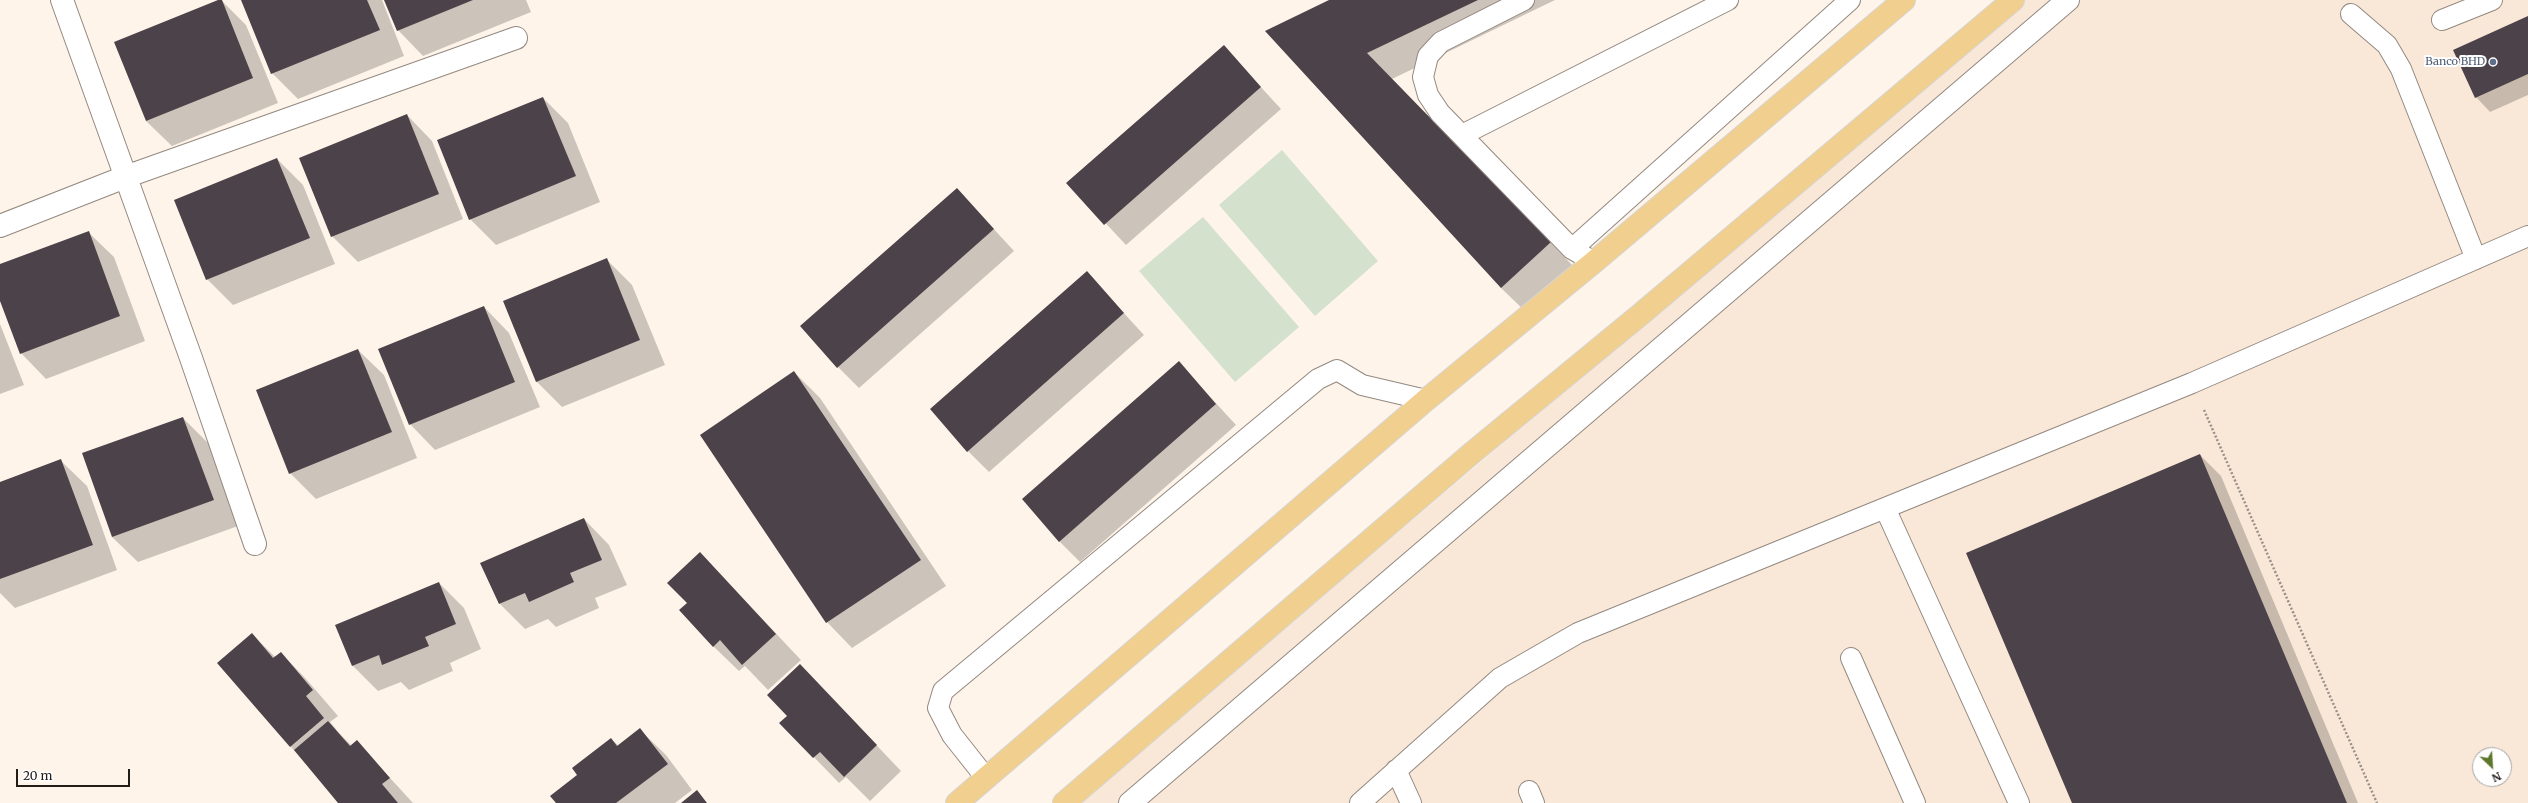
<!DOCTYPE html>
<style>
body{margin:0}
#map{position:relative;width:2528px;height:803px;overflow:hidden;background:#fff4e9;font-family:Merriweather,serif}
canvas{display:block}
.north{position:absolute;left:2472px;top:747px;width:40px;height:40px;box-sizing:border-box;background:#fff;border:1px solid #a6a4a3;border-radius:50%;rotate:155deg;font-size:11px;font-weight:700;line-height:16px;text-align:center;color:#201c18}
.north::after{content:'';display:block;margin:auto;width:14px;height:18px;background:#5d782c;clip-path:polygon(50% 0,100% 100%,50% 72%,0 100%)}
.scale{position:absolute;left:16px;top:769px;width:114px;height:18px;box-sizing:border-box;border:2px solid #201c18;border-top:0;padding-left:5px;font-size:12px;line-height:14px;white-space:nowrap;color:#201c18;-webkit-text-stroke:3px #fff;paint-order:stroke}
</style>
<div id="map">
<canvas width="2528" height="803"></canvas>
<div class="north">N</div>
<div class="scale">20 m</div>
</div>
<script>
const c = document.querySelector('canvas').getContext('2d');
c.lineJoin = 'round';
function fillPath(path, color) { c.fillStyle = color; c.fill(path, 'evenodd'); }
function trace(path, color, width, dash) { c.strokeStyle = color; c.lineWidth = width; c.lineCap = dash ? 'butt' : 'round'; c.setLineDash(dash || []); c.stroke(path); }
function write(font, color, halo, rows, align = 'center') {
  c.font = font + ' Merriweather,serif'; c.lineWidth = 4; c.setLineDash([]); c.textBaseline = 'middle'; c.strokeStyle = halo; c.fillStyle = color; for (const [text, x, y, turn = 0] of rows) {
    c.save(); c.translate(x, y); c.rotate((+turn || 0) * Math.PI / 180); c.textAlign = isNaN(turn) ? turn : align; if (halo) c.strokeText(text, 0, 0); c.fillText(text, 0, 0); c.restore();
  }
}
const built = new Path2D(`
 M2024 0H2528V803H1080ZM2480 755H2504V779H2480Z`);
const green = new Path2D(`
 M1282 150 1378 261 1315 316 1219 205Z
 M1203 217 1299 327 1235 382 1139 271Z`);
const shadow = new Path2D(`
 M221 0 246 25 278 103 172 146 146 121Z
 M242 0H382L404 56 298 99 272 73Z
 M386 0H526L531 12 423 56 398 30Z
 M1331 0H1555L1392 79 1575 268 1527 313 1501 288Z
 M2528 17V95L2490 112 2476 97Z
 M1224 47 1281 109 1126 245 1068 183Z
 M543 98 568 123 600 202 496 245 470 219Z
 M407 115 432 141 463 219 358 262 332 236Z
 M277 159 303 185 335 264 233 305 207 279Z
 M957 189 1014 251 859 388 838 367Z
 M88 232 114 257 145 341 46 379 21 353 0 298V265Z
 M607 260 632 285 665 365 562 407 536 381Z
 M1087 273 1144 335 989 472 968 451Z
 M484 307 509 333 540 407 435 450 410 424Z
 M0 324 24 385 0 394Z
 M358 350 384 375 417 458 316 499 290 473Z
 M1179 363 1236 425 1080 562 1059 541Z
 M794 372 820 398 946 586 852 648 827 622Z
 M183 418 209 444 238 526 138 562 112 537Z
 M2200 455 2221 476 2358 803H2073Z
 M61 461 87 486 117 570 15 608 0 593V483Z
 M584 519 609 545 627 585 595 598 599 608 556 627 548 619 525 629 500 604Z
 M700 553 801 660 768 690 745 666 739 671 713 646 688 603Z
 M439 583 464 608 481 649 450 663 453 671 409 690 401 682 378 691 353 666 336 626Z
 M252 634 276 658 281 653 306 679 338 716 330 722 340 734 352 746 357 742 413 803H340L218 663Z
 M825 691 901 771 870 801 846 777 839 783 781 723Z
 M640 730 666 755 692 790 675 803H557L611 739 619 746Z`);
const building = new Path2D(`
 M218 0H222L253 78 146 121 114 42Z
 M241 0H367L380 30 271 74Z
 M384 0H473L397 31Z
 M1329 0H1478L1367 53 1551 242 1501 288 1265 31Z
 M2528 16V74L2475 98 2453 50Z
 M1224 45 1261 87 1104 225 1066 183Z
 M543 97 576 176 469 220 437 140Z
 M407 114 439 194 331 237 299 158Z
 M277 158 310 238 206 280 174 200Z
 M957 188 994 229 837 368 800 326Z
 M89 231 120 316 20 354 0 301V264Z
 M607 258 640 340 536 382 503 301Z
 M1087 271 1124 313 967 452 930 409Z
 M484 306 515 382 409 425 378 349Z
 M358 349 392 432 289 474 256 390Z
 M1179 361 1216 404 1059 542 1022 499Z
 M794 371 921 560 826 623 700 435Z
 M183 417 214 500 112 537 82 453Z
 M2200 454 2347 803H2072L1966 553Z
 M61 459 93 545 0 579V482Z
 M584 518 602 560 570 573 574 582 529 602 525 593 499 604 480 563Z
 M700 552 776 634 742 665 720 640 713 647 679 610 687 603 667 583Z
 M439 582 456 624 425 637 429 646 382 665 379 655 352 666 335 625Z
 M252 633 273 658 281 652 313 690 306 696 324 718 290 747 217 663Z
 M800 664 877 745 844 777 820 752 813 758 779 723 787 716 767 695Z
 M328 721 350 746 357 740 390 778 382 784 398 803H338L294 750Z
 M640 728 668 764 616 803H556L550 796 577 775 572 768 611 738 617 746Z
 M697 790 707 803H681Z`);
const path = new Path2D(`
 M2204 410 2377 803`);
const service = new Path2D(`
 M1524 0 1441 42 1428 56 1423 77 1428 95 1440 113 1572 249 1594 262
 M2351 14 2387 45 2401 69 2476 259
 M2442 20 2492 0
 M1462 135 1728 0
 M1572 249 1850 0
 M1885 508 2019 803
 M1851 658 1915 803
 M1396 770 1411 803
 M986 778 952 735 938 708 943 691 1318 379 1337 370 1362 385 1426 400
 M1529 791 1534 803
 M1360 803 1500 678 1578 633 2192 383 2528 236`);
const minor = new Path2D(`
 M62 0 191 358 255 544
 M0 226 125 177 516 38`);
const tertiary = new Path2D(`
 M1130 803 2068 0`);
const primary = new Path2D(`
 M957 803 1426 400 1594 262 1904 0
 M1064 803 1472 453 1641 314 2013 0`);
const markers = [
 [2493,62,4,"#5c6f8a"]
];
const serviceNames = [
 ["Banco BHD",2485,62]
];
fillPath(built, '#f9e8d8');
fillPath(green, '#d3e1cd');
fillPath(shadow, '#0003');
fillPath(building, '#4c4249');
trace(service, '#938980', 22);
trace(minor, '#938980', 24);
trace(tertiary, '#938980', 24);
trace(primary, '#d7d6d5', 24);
trace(path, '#999189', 2.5, [2, 2]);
trace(service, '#fff', 20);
trace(minor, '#fff', 22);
trace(tertiary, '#fff', 22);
trace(primary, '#f0cf8f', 22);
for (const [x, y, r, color] of markers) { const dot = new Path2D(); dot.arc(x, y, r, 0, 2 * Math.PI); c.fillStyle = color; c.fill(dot); trace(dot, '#fff', 1.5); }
write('11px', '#4e5e75', '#fff', serviceNames, 'right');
</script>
